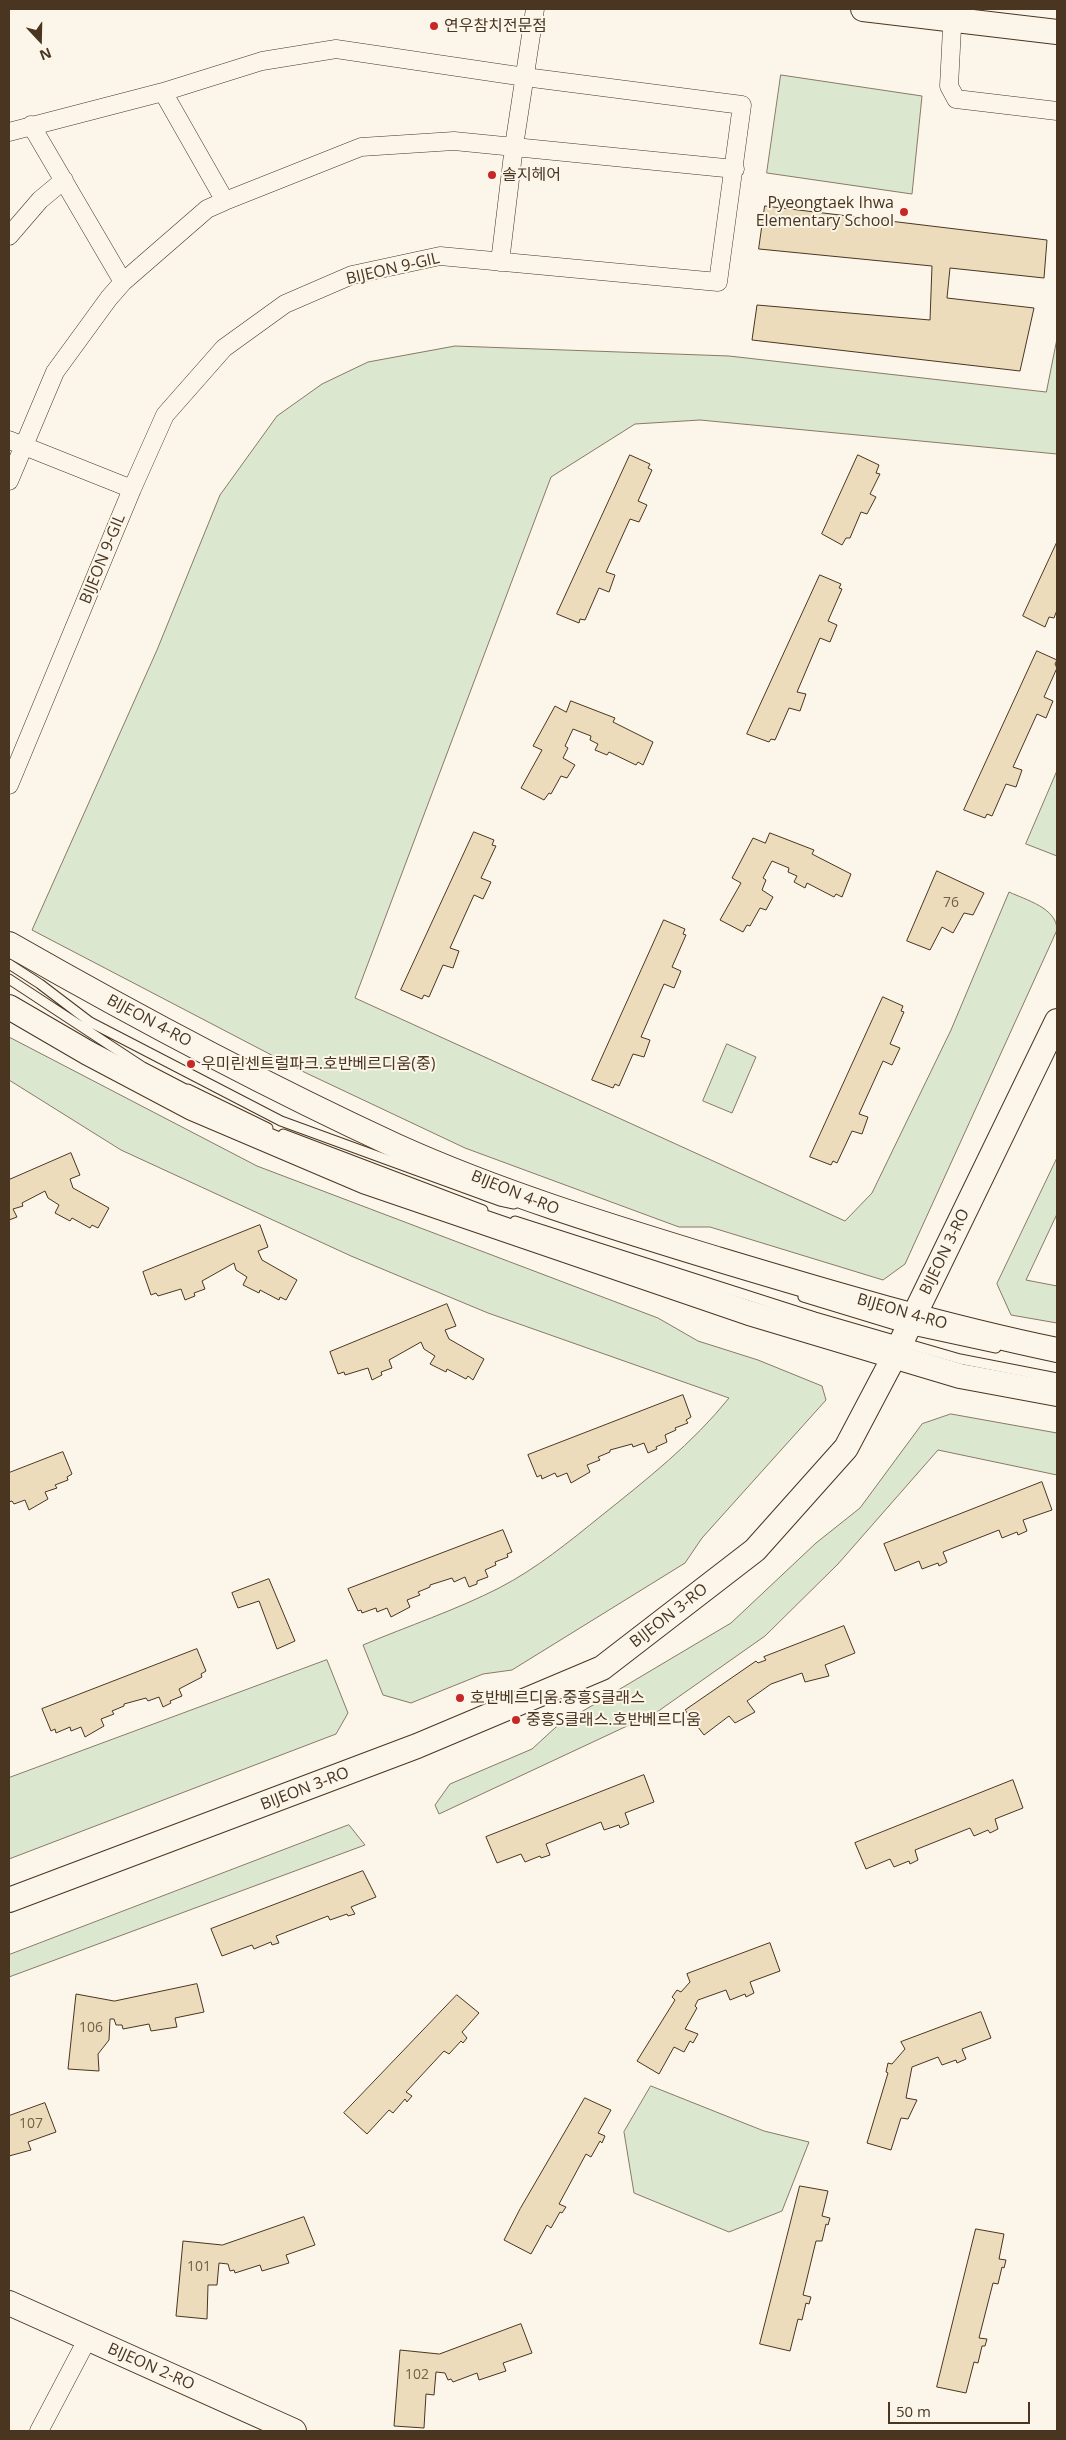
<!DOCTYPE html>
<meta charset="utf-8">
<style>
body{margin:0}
#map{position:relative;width:1066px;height:2440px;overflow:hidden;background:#fbf6e9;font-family:"Open Sans",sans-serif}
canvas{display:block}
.frame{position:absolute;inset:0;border:10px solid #4a3520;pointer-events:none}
.north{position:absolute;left:15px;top:15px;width:50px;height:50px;-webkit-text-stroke:4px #fbf6e9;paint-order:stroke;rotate:159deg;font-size:14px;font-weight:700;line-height:20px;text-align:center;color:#4a3520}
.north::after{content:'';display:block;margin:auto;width:18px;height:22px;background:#4a3520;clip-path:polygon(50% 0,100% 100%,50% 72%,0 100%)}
.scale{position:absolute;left:888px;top:2402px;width:142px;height:22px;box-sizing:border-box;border:2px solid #4a3520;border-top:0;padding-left:6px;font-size:15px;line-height:18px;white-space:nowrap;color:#4a3520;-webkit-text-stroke:4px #fbf6e9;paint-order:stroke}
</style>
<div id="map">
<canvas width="1066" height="2440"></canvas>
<div class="frame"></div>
<div class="north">N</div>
<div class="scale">50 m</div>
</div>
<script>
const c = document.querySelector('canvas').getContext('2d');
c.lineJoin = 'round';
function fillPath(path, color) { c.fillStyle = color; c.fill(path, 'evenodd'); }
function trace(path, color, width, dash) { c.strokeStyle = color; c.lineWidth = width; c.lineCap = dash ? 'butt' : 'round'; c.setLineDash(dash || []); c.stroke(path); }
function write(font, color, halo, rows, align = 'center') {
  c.font = font + ' "Open Sans","Noto Sans KR",sans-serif'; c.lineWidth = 4; c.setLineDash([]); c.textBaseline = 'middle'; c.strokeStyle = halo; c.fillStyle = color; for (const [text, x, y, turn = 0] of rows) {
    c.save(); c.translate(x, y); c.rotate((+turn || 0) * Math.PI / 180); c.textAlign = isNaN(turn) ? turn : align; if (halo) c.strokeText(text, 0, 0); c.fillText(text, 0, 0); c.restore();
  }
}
const green = new Path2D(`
 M781 75 922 96 912 194 767 173Z
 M1057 339V454L700 420 635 424 551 477 355 998 845 1221 872 1193 951 1030 1009 892C1026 900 1057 908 1057 930L905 1264 883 1280 710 1227H679L465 1148 304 1072 32 930 157 650 220 495 277 416 322 384 368 362 455 346 729 356 1046 392Z
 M1057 771V856L1026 844Z
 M9 1037 257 1166 658 1318 698 1341 758 1360 822 1386 826 1400 702 1538 685 1563 512 1670 483 1674 411 1703 383 1695 363 1645C408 1626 456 1610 499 1588 536 1569 570 1541 601 1516 646 1480 693 1443 729 1398L488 1313 351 1256 121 1150 9 1080Z
 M727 1044 756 1057 732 1113 703 1101Z
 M1057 1158V1214L1026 1280 1057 1286V1323L1011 1315 997 1284Z
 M951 1414 1057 1433V1475L938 1450 838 1564 765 1636 657 1712 439 1814 435 1805 450 1784 532 1749 556 1727 731 1623 816 1543 860 1508 922 1424Z
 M327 1660 348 1713 336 1734 9 1859V1778Z
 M349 1825 365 1845 9 1977V1955Z
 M651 2086 764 2131 809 2142 782 2211 729 2232 634 2193 624 2132Z`);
const building = new Path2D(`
 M765 206 1047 240 1044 278 950 268 947 298 1034 308 1020 371 752 340 757 305 930 320 932 266 759 249Z
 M630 455 650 464 648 468 652 470 638 501 647 505 639 522 630 519 606 572 615 575 609 592 599 588 585 620 580 619 579 623 557 614Z
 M858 455 879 465 876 473 880 474 870 494 876 497 867 514 861 512 850 538H846L842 545 822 534Z
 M1057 542V610L1054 618 1049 617 1045 627 1023 616Z
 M820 575 841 584 839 588 842 589 828 621 837 625 830 642 820 638 797 692 806 694 800 711 789 708 775 740 771 739 769 742 747 734Z
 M1037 651 1057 660 1055 664 1057 668 1044 697 1053 701 1046 718 1037 714 1013 767 1022 770 1016 787 1006 784 992 816 987 814 985 818 964 810Z
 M571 701 615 718 613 722 653 742 643 765 638 762 636 765 609 752 607 755 595 750 598 744 590 740 591 736 573 729 565 746 568 748 563 758 575 765 567 778 561 776 551 794 549 793 544 800 521 788 542 750 533 746 555 706 566 712Z
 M474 832 494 840 492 845 496 846 481 878 491 882 483 899 474 895 450 948 459 951 453 968 443 965 429 997 424 995 422 999 401 990Z
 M770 833 814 850 812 854 851 874 842 897 836 894 834 897 807 883 805 888 794 882 797 876 788 872 789 868 772 861 763 878 766 880 762 890 773 897 766 910 760 908 750 926 747 925 743 932 720 920 741 883 732 878 753 838 765 843Z
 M937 871 984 893 973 915 964 913 953 933 942 927 930 950 907 941Z
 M664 920 685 929 683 934 686 935 672 967 681 971 674 988 664 984 641 1037 650 1040 644 1057 633 1054 619 1086 615 1084 613 1088 592 1080Z
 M883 997 903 1006 901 1011 904 1012 890 1044 900 1048 892 1065 883 1061 859 1114 868 1117 862 1134 852 1131 837 1163 833 1161 831 1165 810 1157Z
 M71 1153 80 1175 70 1179 73 1188 109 1208 98 1228 92 1225 90 1228 72 1218 70 1221 55 1213 59 1205 48 1198 45 1191 22 1203 23 1206 13 1209 17 1217 9 1220V1180Z
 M260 1225 268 1247 258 1251 262 1260 297 1280 286 1300 280 1297 279 1300 260 1290 259 1293 243 1285 247 1277 236 1270 234 1263 202 1281 205 1289 194 1293 195 1296 185 1300 181 1289 158 1296 156 1293 151 1295 143 1272Z
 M447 1304 456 1326 445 1330 449 1339 484 1359 473 1380 468 1376 466 1379 447 1369 446 1372 430 1364 435 1356 424 1349 421 1342 389 1360 392 1368 381 1372 382 1375 372 1380 368 1368 345 1375 344 1372 338 1374 330 1352Z
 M683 1395 691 1417 686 1420 688 1423 675 1428 676 1430 665 1435 667 1442 656 1447 657 1449 648 1453 644 1443 633 1447 632 1444 610 1450V1452L598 1457 600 1460 587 1465 590 1472 571 1483 567 1473 557 1477 555 1473 542 1479 541 1475 537 1477 528 1455Z
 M63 1452 72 1474 67 1477 68 1480 55 1485 57 1488 45 1492 48 1499 29 1510 25 1500 14 1504 12 1501 9 1502V1473Z
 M1042 1482 1052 1510 1023 1520 1027 1531 1018 1535 1017 1532 1002 1538 999 1530 943 1552 947 1562 939 1566 938 1563 922 1569 919 1561 895 1571 884 1544Z
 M503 1530 512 1552 507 1554 508 1557 495 1562 496 1565 485 1570 488 1577 477 1581V1584L469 1587 465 1577 454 1582 452 1578 430 1585V1587L418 1592 420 1595 407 1600 410 1607 391 1617 387 1608 377 1612 376 1608 362 1613 361 1610 358 1611 348 1589Z
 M269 1579 295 1641 277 1649 259 1601 238 1608 232 1593Z
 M844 1626 855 1653 825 1665 829 1676 805 1682 802 1673 771 1684 747 1701 755 1712 735 1723 729 1716 704 1735 685 1710 756 1661 758 1663 766 1660 764 1657Z
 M197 1649 206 1671 201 1674 202 1677 179 1689 182 1696 170 1701 171 1703 163 1707 159 1697 148 1701 146 1698 124 1704V1706L112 1711 114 1714 101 1719 104 1726 85 1737 81 1727 71 1731 70 1727 56 1733 55 1729 51 1731 42 1709Z
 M644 1775 654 1802 625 1813 629 1824 620 1828 619 1825 604 1830 601 1822 546 1844 550 1855 541 1858 540 1856 525 1862 521 1854 497 1863 486 1837Z
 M1013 1780 1023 1808 995 1819 998 1829 990 1833 988 1830 974 1836 970 1828 915 1850 918 1860 910 1864 909 1861 894 1867 890 1859 866 1869 855 1843Z
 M363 1871 376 1897 351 1907 355 1914 348 1916 347 1914 330 1920 328 1916 276 1936 279 1943 272 1945 271 1942 254 1949 252 1945 222 1956 211 1929Z
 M770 1943 780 1971 750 1982 754 1993 746 1997 745 1994 730 2000 726 1990 698 2000 695 2006 697 2008 685 2029 698 2034 693 2043 690 2041 684 2052 674 2047 659 2074 637 2061 675 2000 672 1997 677 1990 681 1992 690 1982 687 1974Z
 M197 1984 204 2012 175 2018 177 2027 151 2031 149 2024 123 2029 122 2025H116L114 2019H110L109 2040 98 2054 99 2071 68 2069 76 1994 114 2001Z
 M457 1995 479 2013 462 2032 467 2038 463 2043 461 2041 449 2054 444 2051 406 2092 412 2096 407 2102 405 2099 393 2113 389 2110 367 2134 344 2113Z
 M981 2012 991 2038 962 2049 966 2059 957 2063 956 2060 942 2065 938 2057 912 2067 906 2098 917 2100 908 2119 901 2118 891 2150 867 2143 888 2073 886 2072 888 2063 892 2064 905 2049 901 2042Z
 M585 2098 611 2110 598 2133 605 2136 602 2143 600 2141 591 2157 586 2154 559 2204 566 2207 562 2213 560 2212 551 2228 547 2225 531 2254 504 2240 520 2209Z
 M45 2103 56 2132 28 2142 31 2150 9 2156V2116Z
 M800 2186 828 2191 822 2216 830 2218 828 2225 826 2224 822 2241H816L803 2295 811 2297 809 2304 806 2303 802 2320 798 2319 790 2351 760 2344Z
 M304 2217 315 2245 286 2255 289 2263 262 2271 260 2265 235 2273 234 2270 230 2271 228 2264 219 2263 217 2285H208L207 2319 176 2316 183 2241 222 2245Z
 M976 2229 1004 2234 999 2259 1006 2260 1004 2268 1002 2267 998 2284 993 2283 979 2338 987 2339 985 2346H982L978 2363 974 2362 966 2393 937 2387Z
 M521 2324 532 2353 503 2363 506 2371 479 2380 477 2373 453 2382 451 2379 448 2380 445 2373 436 2372 434 2395 426 2394 424 2428 394 2426 400 2350 439 2354Z`);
const lane = new Path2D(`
 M9 964 40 984 90 1022 281 1121 500 1201 514 1204
 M9 979 143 1067 191 1092
 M188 1089 268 1128
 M283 1134 483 1210
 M515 1221 815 1317 960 1359 1057 1378
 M803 1297 908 1329 996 1348`);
const street = new Path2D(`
 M953 9 949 86 956 99 1057 111
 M163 92 225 201
 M31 125 123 282
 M9 132 163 92 262 61 336 49 525 77 742 105 718 282 440 256 352 275 285 304 224 348 165 415 132 489 9 785
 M9 236 40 200 64 180
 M500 262 514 146 535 9
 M9 440 132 489
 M9 481 55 372 109 298 123 282 207 209 225 201 361 147 454 141 735 169
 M39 2431 88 2338`);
const secondary = new Path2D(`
 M863 9 1057 32
 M9 944C135 1016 264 1085 396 1146 500 1193 609 1226 717 1259 830 1293 942 1326 1057 1350
 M9 1007 88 1053 192 1108 366 1182 749 1313 960 1376 1057 1394
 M9 1900 417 1746 602 1668 755 1550 846 1448 894 1357 1057 1021
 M9 2303 294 2431`);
const markers = [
 [434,26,5,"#c62828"],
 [492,175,5,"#c62828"],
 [904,212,5,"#c62828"],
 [191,1064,5,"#c62828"],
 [460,1698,5,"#c62828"],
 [516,1720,5,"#c62828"]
];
const numberNames = [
 ["76",951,903],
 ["106",91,2028],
 ["107",31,2124],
 ["101",199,2267],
 ["102",417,2375]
];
const poiNames = [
 ["연우참치전문점",444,26],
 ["솔지헤어",502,175],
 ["Pyeongtaek Ihwa",894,203,"right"],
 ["Elementary School",894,221,"right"],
 ["우미린센트럴파크.호반베르디움(중)",201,1064],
 ["호반베르디움.중흥S클래스",470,1698],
 ["중흥S클래스.호반베르디움",526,1720]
];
const streetNames = [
 ["BIJEON 9-GIL",393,269,-13],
 ["BIJEON 9-GIL",103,559,-68],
 ["BIJEON 4-RO",149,1021,28],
 ["BIJEON 4-RO",515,1193,22],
 ["BIJEON 3-RO",945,1252,-64],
 ["BIJEON 4-RO",902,1312,16],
 ["BIJEON 3-RO",669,1616,-38],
 ["BIJEON 3-RO",305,1789,-21],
 ["BIJEON 2-RO",151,2367,24]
];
fillPath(green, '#dce7d0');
trace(green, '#887966', 1);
fillPath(building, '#ecdcbc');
trace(building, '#4a3520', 1);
trace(lane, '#4a3520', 11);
trace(street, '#4a3520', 19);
trace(secondary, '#4a3520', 26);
trace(lane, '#fbf6e9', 9);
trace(street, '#fbf6e9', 18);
trace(secondary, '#fbf6e9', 24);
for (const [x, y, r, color] of markers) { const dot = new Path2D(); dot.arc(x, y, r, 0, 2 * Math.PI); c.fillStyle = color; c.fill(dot); trace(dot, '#fbf6e9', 2); }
write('14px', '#725f47', null, numberNames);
write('16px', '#4a3520', '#fbf6e9', poiNames, 'left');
write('16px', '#4a3520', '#fbf6e9', streetNames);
</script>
